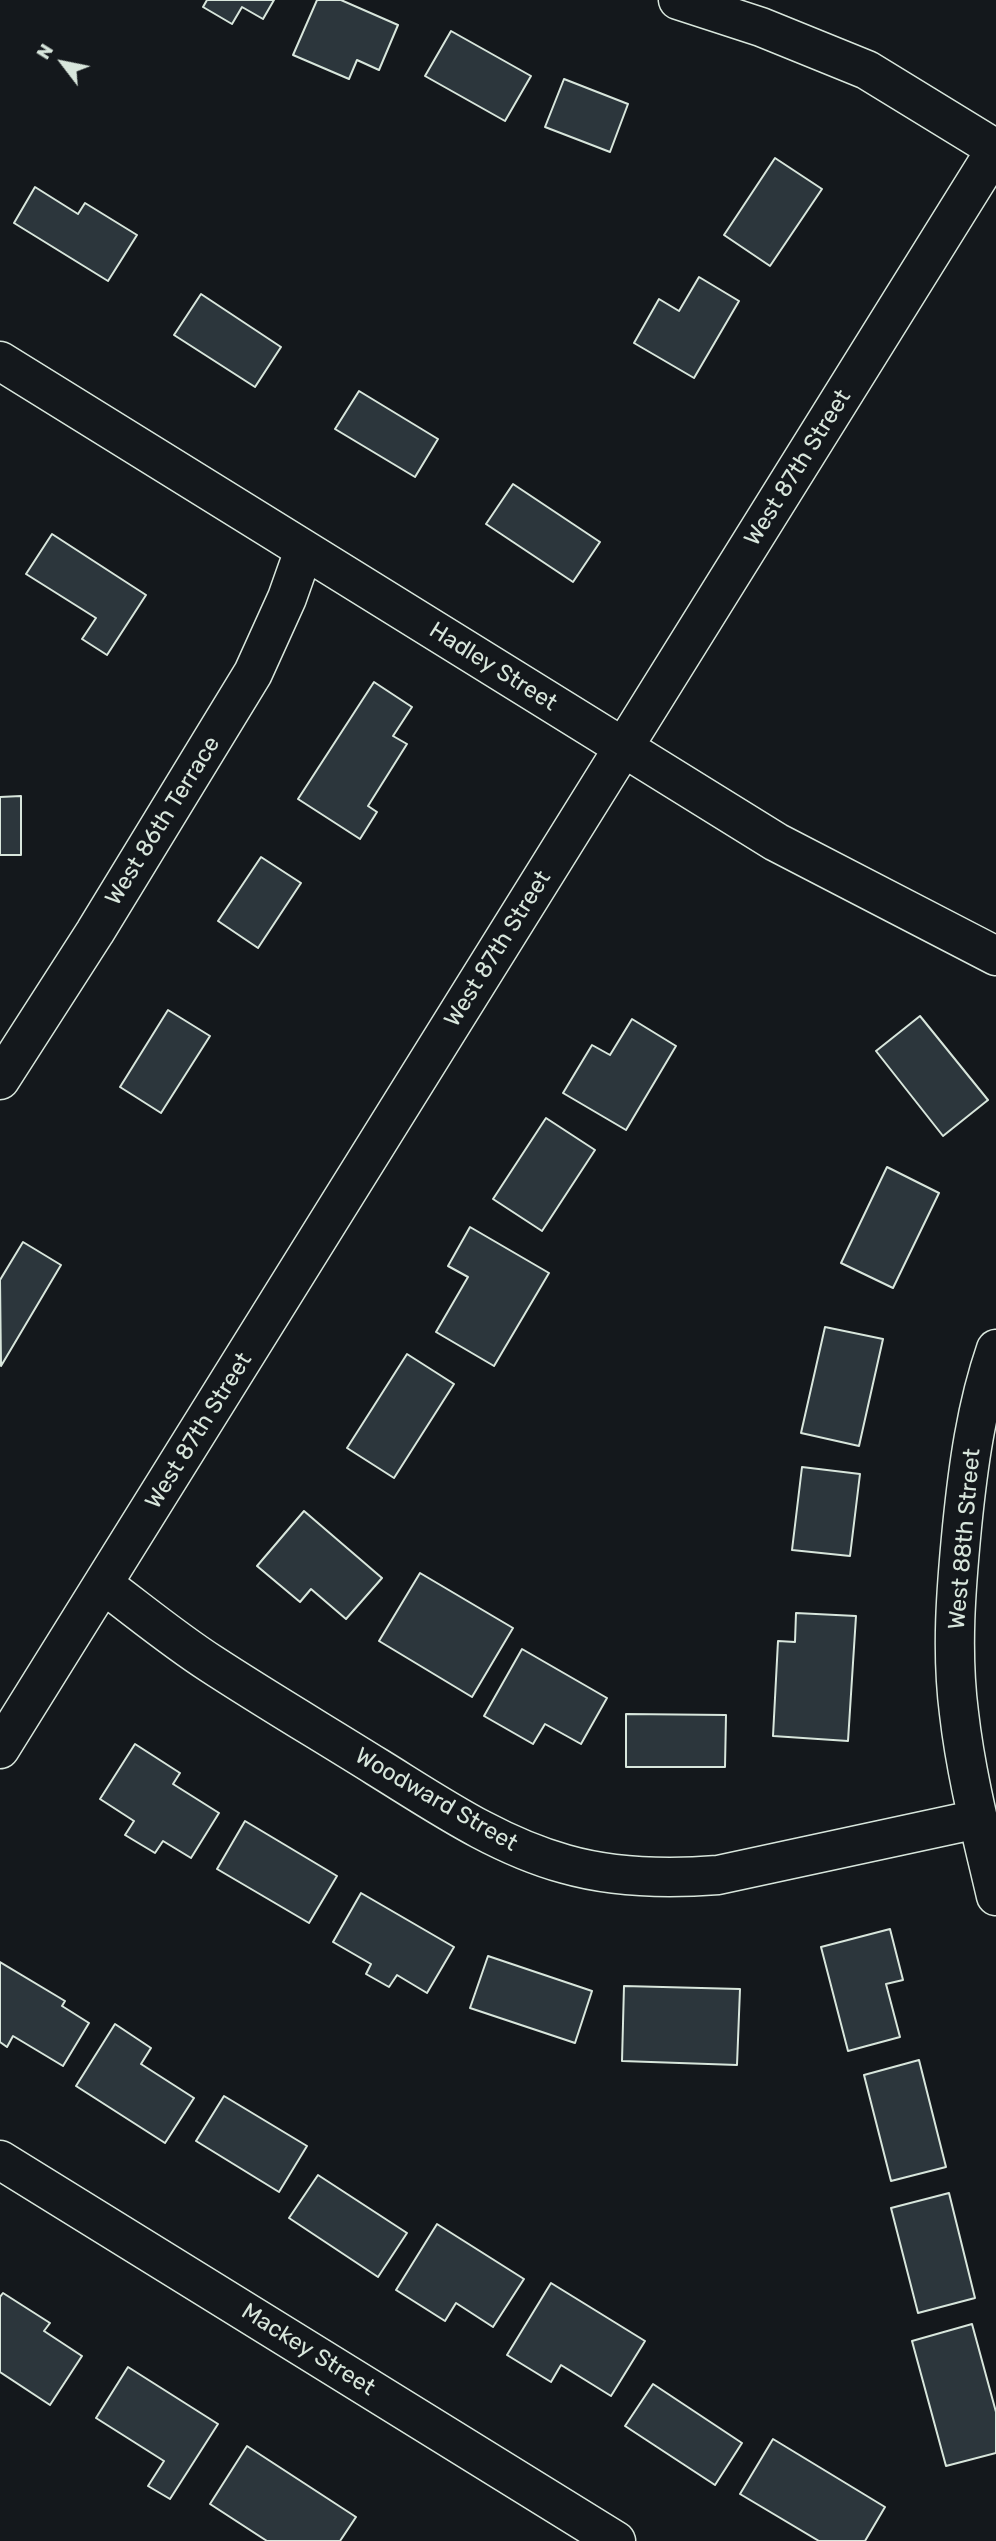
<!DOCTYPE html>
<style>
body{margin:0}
#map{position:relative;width:996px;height:2541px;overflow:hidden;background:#14181c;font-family:Rubik,sans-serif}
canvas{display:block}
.north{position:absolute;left:28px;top:28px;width:70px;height:70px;-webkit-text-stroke:5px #14181c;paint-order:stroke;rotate:302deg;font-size:19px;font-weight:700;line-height:28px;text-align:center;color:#d8e6dc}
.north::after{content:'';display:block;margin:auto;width:24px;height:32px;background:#d8e6dc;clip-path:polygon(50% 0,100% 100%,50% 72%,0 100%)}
</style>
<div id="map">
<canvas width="996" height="2541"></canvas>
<div class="north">N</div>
</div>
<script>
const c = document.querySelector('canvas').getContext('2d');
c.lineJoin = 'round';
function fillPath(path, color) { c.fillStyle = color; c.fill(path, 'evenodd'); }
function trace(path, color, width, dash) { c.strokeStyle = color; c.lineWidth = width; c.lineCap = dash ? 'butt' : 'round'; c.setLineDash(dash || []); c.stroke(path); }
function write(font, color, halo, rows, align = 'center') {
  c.font = font + ' Rubik,sans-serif'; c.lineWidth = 5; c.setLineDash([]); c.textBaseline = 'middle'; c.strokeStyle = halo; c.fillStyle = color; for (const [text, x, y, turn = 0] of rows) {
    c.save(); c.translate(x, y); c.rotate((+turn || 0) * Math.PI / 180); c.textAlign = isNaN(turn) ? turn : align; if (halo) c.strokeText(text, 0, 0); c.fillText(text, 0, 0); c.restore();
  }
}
const building = new Path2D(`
 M207 0H274L263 19 242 7 232 24 203 7Z
 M317 0H341L398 25 379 70 357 60 349 79 293 55Z
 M451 31 531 76 505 121 425 76Z
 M564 79 628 104 610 152 545 127Z
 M775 158 822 189 770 266 724 235Z
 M35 187 78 214 85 203 137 235 108 281 14 223Z
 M699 277 739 301 694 378 634 343 659 299 679 311Z
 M201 294 281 347 255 387 174 335Z
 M359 391 438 439 415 477 335 429Z
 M513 484 600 542 573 582 486 524Z
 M52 534 146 595 107 655 82 639 96 618 26 574Z
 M374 682 412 707 393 736 407 744 368 806 377 812 360 839 298 799Z
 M21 796V855H0V797Z
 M261 857 301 883 258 948 218 921Z
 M168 1010 210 1036 161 1113 120 1087Z
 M920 1016 988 1100 943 1136 876 1051Z
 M632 1019 676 1046 626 1130 563 1093 592 1045 610 1055Z
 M546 1118 595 1150 542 1231 493 1199Z
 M887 1167 939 1193 893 1288 841 1263Z
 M470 1227 549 1273 494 1366 436 1332 468 1277 448 1266Z
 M23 1242 61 1265 1 1366 0 1280Z
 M825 1327 883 1339 859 1446 801 1433Z
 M407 1354 454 1384 394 1478 347 1448Z
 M802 1467 860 1474 850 1556 792 1550Z
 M304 1511 382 1578 346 1619 311 1589 300 1602 257 1566Z
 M420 1573 513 1628 472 1697 379 1641Z
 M796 1613 856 1616 848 1741 773 1736 778 1641 795 1642Z
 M522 1649 607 1698 581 1744 545 1724 533 1744 484 1716Z
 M626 1714 726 1715 725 1767H626Z
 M135 1744 180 1773 173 1784 219 1813 191 1858 163 1841 155 1853 125 1835 134 1821 100 1799Z
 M245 1821 337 1876 309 1923 217 1869Z
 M361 1893 454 1947 427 1993 397 1975 389 1987 366 1974 371 1964 333 1942Z
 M890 1929 903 1980 886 1984 900 2037 848 2051 821 1947Z
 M488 1956 592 1991 575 2043 470 2008Z
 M0 1962 65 2001 62 2006 89 2023 63 2066 13 2036 7 2047 0 2042Z
 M624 1986 740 1989 737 2065 622 2061Z
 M115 2024 151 2048 141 2064 194 2098 165 2143 76 2086Z
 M919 2060 946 2167 891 2181 864 2075Z
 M224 2096 307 2146 279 2192 196 2141Z
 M318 2175 407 2233 378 2277 289 2218Z
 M949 2193 975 2298 918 2313 891 2208Z
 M437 2224 524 2279 493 2327 456 2303 445 2321 396 2290Z
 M551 2283 645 2341 611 2396 561 2365 551 2382 507 2355Z
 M3 2293 50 2323 44 2331 82 2356 50 2405 0 2372V2297Z
 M972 2324 996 2412V2453L946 2466 912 2341Z
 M128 2367 218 2424 170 2499 148 2486 164 2461 96 2418Z
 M653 2384 742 2443 715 2485 625 2426Z
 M773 2439 885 2507 865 2541H819L740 2494Z
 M247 2446 356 2517 340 2541H267L210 2504Z`);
const minor = new Path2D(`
 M678 0 761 27 867 70 996 149
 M0 361 776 842 996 956
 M0 1080 95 932 253 673 287 598 304 550
 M996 1349C976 1407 968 1467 962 1527 956 1589 951 1651 959 1713 966 1775 982 1836 996 1896
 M103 1584C138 1610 173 1639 210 1663 265 1699 321 1732 377 1767 437 1804 496 1845 565 1864 614 1878 667 1879 718 1875L978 1819
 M0 1749 996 149
 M0 2160 616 2541`);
const streetNames = [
 ["West 87th Street",798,468,-58],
 ["Hadley Street",493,667,32],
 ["West 86th Terrace",163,821,-58],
 ["West 87th Street",498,949,-58],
 ["West 87th Street",199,1431,-58],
 ["West 88th Street",965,1539,-85],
 ["Woodward Street",436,1800,30],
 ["Mackey Street",308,2350,32]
];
fillPath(building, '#2c363c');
trace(building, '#d8e6dc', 2);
trace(minor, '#d8e6dc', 41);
trace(minor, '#14181c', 38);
write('23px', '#d8e6dc', '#14181c', streetNames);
</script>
